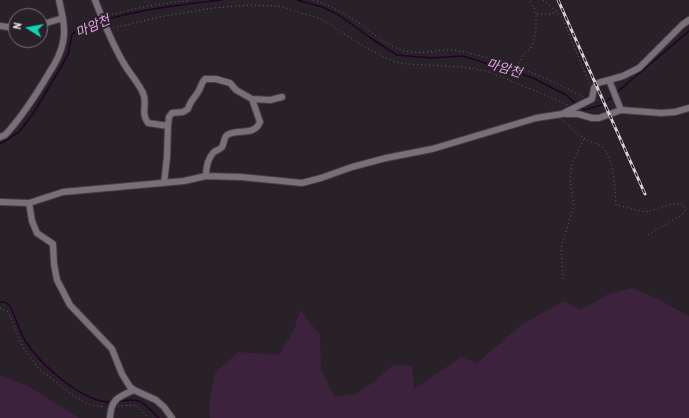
<!DOCTYPE html>
<meta charset="utf-8">
<style>
body{margin:0}
#map{position:relative;width:689px;height:418px;overflow:hidden;background:#282128;font-family:"Archivo Narrow",sans-serif}
canvas{display:block}
.north{position:absolute;left:8px;top:8px;width:40px;height:40px;box-sizing:border-box;background:#282128;border:1px solid #777077;border-radius:50%;rotate:281deg;font-size:11px;font-weight:700;line-height:16px;text-align:center;color:#ede7ed}
.north::after{content:'';display:block;margin:auto;width:14px;height:18px;background:#0fd5b4;clip-path:polygon(50% 0,100% 100%,50% 72%,0 100%)}
</style>
<div id="map">
<canvas width="689" height="418"></canvas>
<div class="north">N</div>
</div>
<script>
const c = document.querySelector('canvas').getContext('2d');
c.lineJoin = 'round';
function fillPath(path, color) { c.fillStyle = color; c.fill(path, 'evenodd'); }
function trace(path, color, width, dash) { c.strokeStyle = color; c.lineWidth = width; c.lineCap = dash ? 'butt' : 'round'; c.setLineDash(dash || []); c.stroke(path); }
function write(font, color, halo, rows, align = 'center') {
  c.font = font + ' "Archivo Narrow","Noto Sans KR",sans-serif'; c.lineWidth = 4; c.setLineDash([]); c.textBaseline = 'middle'; c.strokeStyle = halo; c.fillStyle = color; for (const [text, x, y, turn = 0] of rows) {
    c.save(); c.translate(x, y); c.rotate((+turn || 0) * Math.PI / 180); c.textAlign = isNaN(turn) ? turn : align; if (halo) c.strokeText(text, 0, 0); c.fillText(text, 0, 0); c.restore();
  }
}
const green = new Path2D(`
 M632 288 656 298 689 316V418H210L209 403 215 373 238 352 279 355 294 330 300 310 320 335 321 368 334 397 356 394 375 381 393 365 412 366 414 389 461 357 477 363 521 325 564 301 581 310 606 295Z
 M0 375 28 386 79 418H0Z`);
const stream = new Path2D(`
 M297 0 322 7 339 15 372 39 397 55 431 58 463 56 533 78 566 95 577 105
 M105 20C142 9 183 4 222 0
 M616 93 689 31
 M580 107 584 110 602 105 613 96
 M0 144 19 132 33 114 68 55 72 34 89 25 102 21
 M0 302H5L10 306C16 317 19 332 26 342 42 366 83 403 112 402
 M118 402C143 396 142 403 159 418`);
const path = new Path2D(`
 M313 0C329 5 342 12 356 21 372 32 386 47 406 51 423 55 439 49 454 50 463 51 472 54 481 56 516 66 551 79 583 97
 M543 0 562 17 589 83
 M537 14H551L557 11
 M108 15 147 6 191 0
 M113 28 159 17 213 8 250 5 278 6 321 19 368 49 393 61 406 64 463 67 486 71 555 99 567 105
 M517 67 524 54 531 48 536 30V11L529 0
 M563 120C570 127 579 136 587 140 591 143 597 143 601 146 614 155 615 190 616 205 628 207 639 213 650 211 660 208 674 201 684 205L685 211 682 215 647 235
 M563 279 561 248 574 206 570 181 572 163 584 139
 M0 308 8 312 24 349 39 369 74 396 90 405 105 407
 M118 406 136 405 148 418`);
const street = new Path2D(`
 M95 0C103 21 112 43 123 62 129 73 138 82 143 93 148 104 140 112 148 123L168 126 167 157 164 183
 M40 25 63 18
 M0 26 16 28
 M609 80 621 110
 M252 99 270 100 282 97
 M566 114H578L592 118H599L621 110 661 113 675 112 689 108
 M168 126 169 117 172 113 183 112 188 109C190 100 197 96 200 88 202 84 202 82 205 79H216L230 83 236 90 252 99 260 122C254 136 241 129 229 134 223 136 225 142 222 147 219 150 217 150 214 152 208 158 206 168 206 176
 M0 137 5 135C23 116 36 95 49 73 55 64 61 53 63 42 66 28 62 14 59 0
 M0 202 29 203 63 192 184 181 206 176 241 177 302 183 321 178 352 167 386 158 432 149 536 118 562 114 592 99 594 88 598 83 623 76 639 68 682 25 689 20
 M29 203 32 221 37 233 53 244 54 264 57 280 70 305 112 349 122 374 130 387 134 390 156 400 164 407 172 418
 M110 418C111 399 118 397 134 390`);
const rail = new Path2D(`
 M558 0 645 194`);
const waterNames = [
 ["마암천",93,27,-24],
 ["마암천",504,69,17]
];
fillPath(green, '#3d223e');
trace(stream, '#240027', 1.5);
trace(street, '#463f46', 8);
trace(path, '#686268', 1, [1, 3]);
trace(street, '#796f78', 6);
trace(rail, '#d8d2d8', 3);
trace(rail, '#282128', 1.5, [4.5]);
write('italic 13px', '#e8a2e8', '#282128', waterNames);
</script>
